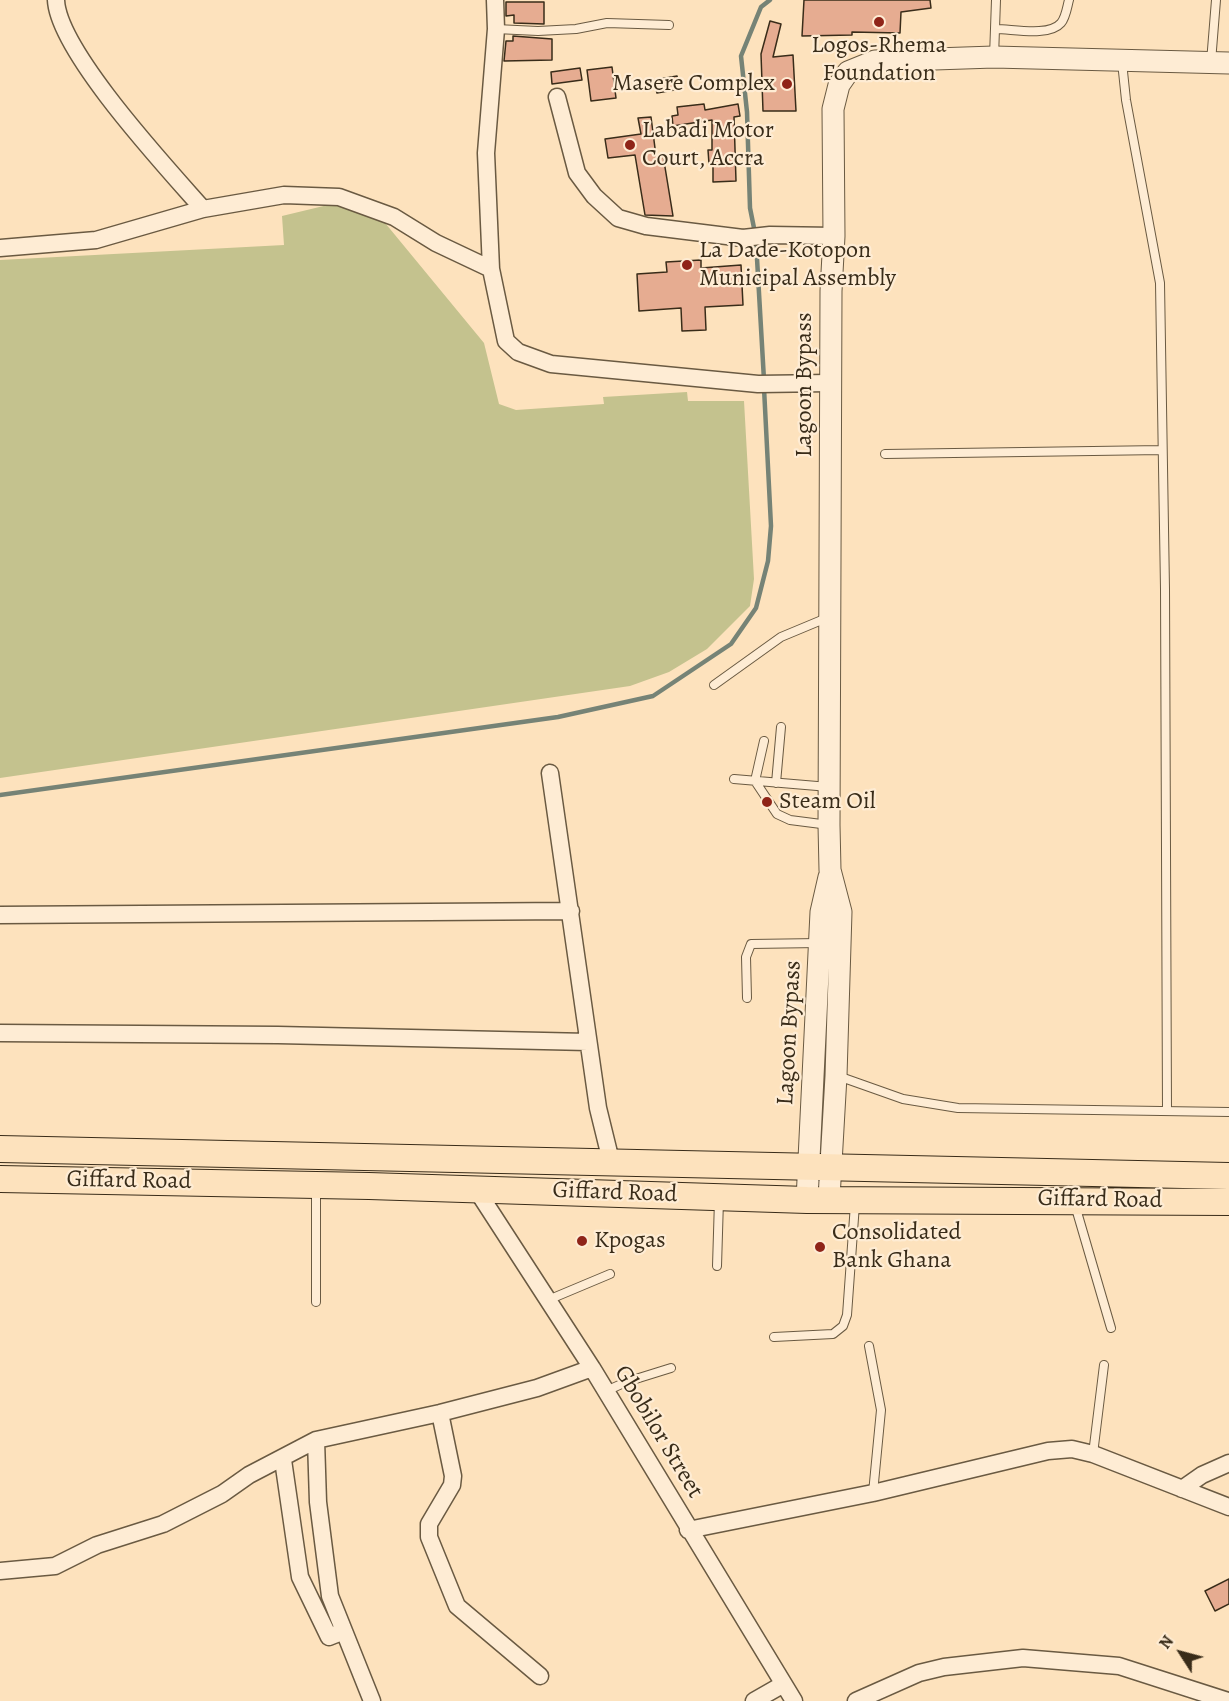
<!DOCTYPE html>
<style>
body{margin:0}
#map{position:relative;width:1229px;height:1701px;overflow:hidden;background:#fde2bd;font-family:Alegreya,serif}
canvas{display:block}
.north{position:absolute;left:1151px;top:1623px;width:60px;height:60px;-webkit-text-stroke:4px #feecd4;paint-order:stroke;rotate:306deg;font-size:16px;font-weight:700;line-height:24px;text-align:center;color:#392c19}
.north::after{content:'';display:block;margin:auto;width:21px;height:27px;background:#392c19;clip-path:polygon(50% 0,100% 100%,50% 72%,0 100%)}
</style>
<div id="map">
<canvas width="1229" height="1701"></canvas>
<div class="north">N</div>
</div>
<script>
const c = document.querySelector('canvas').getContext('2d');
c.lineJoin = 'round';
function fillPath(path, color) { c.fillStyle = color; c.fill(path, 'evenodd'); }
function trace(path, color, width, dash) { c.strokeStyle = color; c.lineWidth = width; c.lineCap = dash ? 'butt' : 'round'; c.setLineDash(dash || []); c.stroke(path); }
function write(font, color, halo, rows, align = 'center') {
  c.font = font + ' Alegreya,serif'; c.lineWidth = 4.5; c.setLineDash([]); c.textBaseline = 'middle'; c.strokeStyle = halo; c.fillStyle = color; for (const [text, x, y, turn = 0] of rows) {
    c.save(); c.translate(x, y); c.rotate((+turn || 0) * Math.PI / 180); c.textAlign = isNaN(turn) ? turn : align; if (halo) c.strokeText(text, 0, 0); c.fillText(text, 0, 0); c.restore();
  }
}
const green = new Path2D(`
 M336 203 381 218 484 343 499 404 516 410 604 404 603 397 687 392 688 401H744L754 579 750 606 707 649 669 672 630 686 0 778V260L284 245 282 216Z`);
const stream = new Path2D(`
 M755 233 750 208 747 112 741 56 761 7 770 0
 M756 241 764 380
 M0 795 558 717 653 696 731 644 756 608 768 561 771 526 764 388`);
const building = new Path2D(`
 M804 0H930L931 8 901 12 900 33 852 32V35L802 36Z
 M506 2H544V24L514 23V15L506 16Z
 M770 21 781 24 773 57 793 55 796 111H763L761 54Z
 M513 36 552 39V60L504 61 506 41H513Z
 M612 67 616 98 591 101 587 70Z
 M580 68 582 80 552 84 551 72Z
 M677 76 680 89 657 93 654 80Z
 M704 104 705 110 738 104 740 116 734 117 736 181 713 182V164H709L708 150H712V120L673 126 672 116 678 115 677 107Z
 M651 117 656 156 663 155 673 216 645 215 635 155 608 158 605 139 641 134 638 118Z
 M701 260V268L741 265 743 305 705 307 706 330 682 331 681 308 639 311 637 274 667 272 666 262Z
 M1229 1579V1604L1215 1611 1205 1591Z`);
const service = new Path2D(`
 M496 29 538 31 576 29 607 23 669 25
 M996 29C1013 29 1049 37 1061 23 1066 17 1067 7 1069 0
 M994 57 996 0
 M1122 62 1126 100 1160 283 1165 589 1167 1111
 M1211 62 1216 0
 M885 454 1162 450
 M714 685 781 637 829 617
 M764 741 755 781 777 814 790 820 829 825
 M734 779 829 787
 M776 783 781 727
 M747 998 746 957 751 944 819 943
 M838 1076 903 1099 958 1108 1229 1112
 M1075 1205 1111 1328
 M717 1266 719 1200
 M548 1300 610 1274
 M316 1302V1189
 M774 1337 833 1334 843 1326 847 1315 855 1204
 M869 1346 881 1410 873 1493
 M606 1391 626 1382 671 1368
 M1093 1454 1104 1365`);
const minor = new Path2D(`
 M56 0C58 51 167 168 203 209
 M495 0 496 29 486 153 491 269 506 341 518 352 551 364 758 384 830 383
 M557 97 577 173 594 196 618 218 646 226 743 238 770 235 834 236
 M0 248 96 240 203 209 284 195 339 197 394 217 436 243 491 269
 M550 773 598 1108 611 1161
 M0 915 571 911
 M0 1033 278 1035 588 1042
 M476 1189 592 1368 794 1701
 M440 1413 453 1476 452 1485 429 1524V1537L457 1606 540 1676
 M316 1440 318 1502 330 1596 372 1701
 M283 1460 300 1577 329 1637 344 1631
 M1182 1489 1202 1475 1229 1463
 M688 1530 873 1493 1048 1451 1072 1449 1093 1454 1229 1507
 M0 1571 55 1566 97 1545 163 1524 222 1494 249 1475 316 1440 440 1413 537 1388 592 1368
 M754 1701 782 1685
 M856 1701 919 1673 944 1667 1023 1658 1119 1666 1228 1701`);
const tertiary = new Path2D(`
 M829 1198 836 1076 841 912 830 870 829 825 831 291 834 236 833 109 839 85 848 72 875 61 994 57 1229 63
 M807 1200 821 912 829 877`);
const primary = new Path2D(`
 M0 1149C410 1158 819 1167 1229 1176
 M0 1179 369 1186 807 1200 1229 1202`);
const markers = [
 [879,22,6,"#8f2418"],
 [787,84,6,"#8f2418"],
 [630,145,6,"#8f2418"],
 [687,265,6,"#8f2418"],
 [767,802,6,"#8f2418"],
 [582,1241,6,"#8f2418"],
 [820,1247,6,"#8f2418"]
];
const poiNames = [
 ["Logos-Rhema",879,46,"center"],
 ["Foundation",879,74,"center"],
 ["Masere Complex",775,84,"right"],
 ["Labadi Motor",642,131],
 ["Court, Accra",642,159],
 ["La Dade-Kotopon",699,251],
 ["Municipal Assembly",699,279],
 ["Steam Oil",779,802],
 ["Consolidated",832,1233],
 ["Bank Ghana",832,1261],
 ["Kpogas",594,1241]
];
const streetNames = [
 ["Lagoon Bypass",805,385,-90],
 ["Lagoon Bypass",790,1033,-87],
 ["Giffard Road",129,1181,1],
 ["Giffard Road",615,1193,2],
 ["Giffard Road",1100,1200,1],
 ["Gbobilor Street",658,1432,59]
];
fillPath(green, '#c4c28e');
trace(stream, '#768376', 4.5);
fillPath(building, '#e6ac91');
trace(building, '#392c19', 1.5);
trace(service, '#6a5a42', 10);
trace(minor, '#6a5a42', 19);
trace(tertiary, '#6a5a42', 23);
trace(primary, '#392c19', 28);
trace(service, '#feecd4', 8);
trace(minor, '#feecd4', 16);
trace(tertiary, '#feecd4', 21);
trace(primary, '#fde2bd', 26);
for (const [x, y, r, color] of markers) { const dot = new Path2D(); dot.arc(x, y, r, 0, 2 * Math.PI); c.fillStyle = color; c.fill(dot); trace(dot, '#feecd4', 2); }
write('24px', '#392c19', '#feecd4', poiNames, 'left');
write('24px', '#392c19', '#feecd4', streetNames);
</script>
